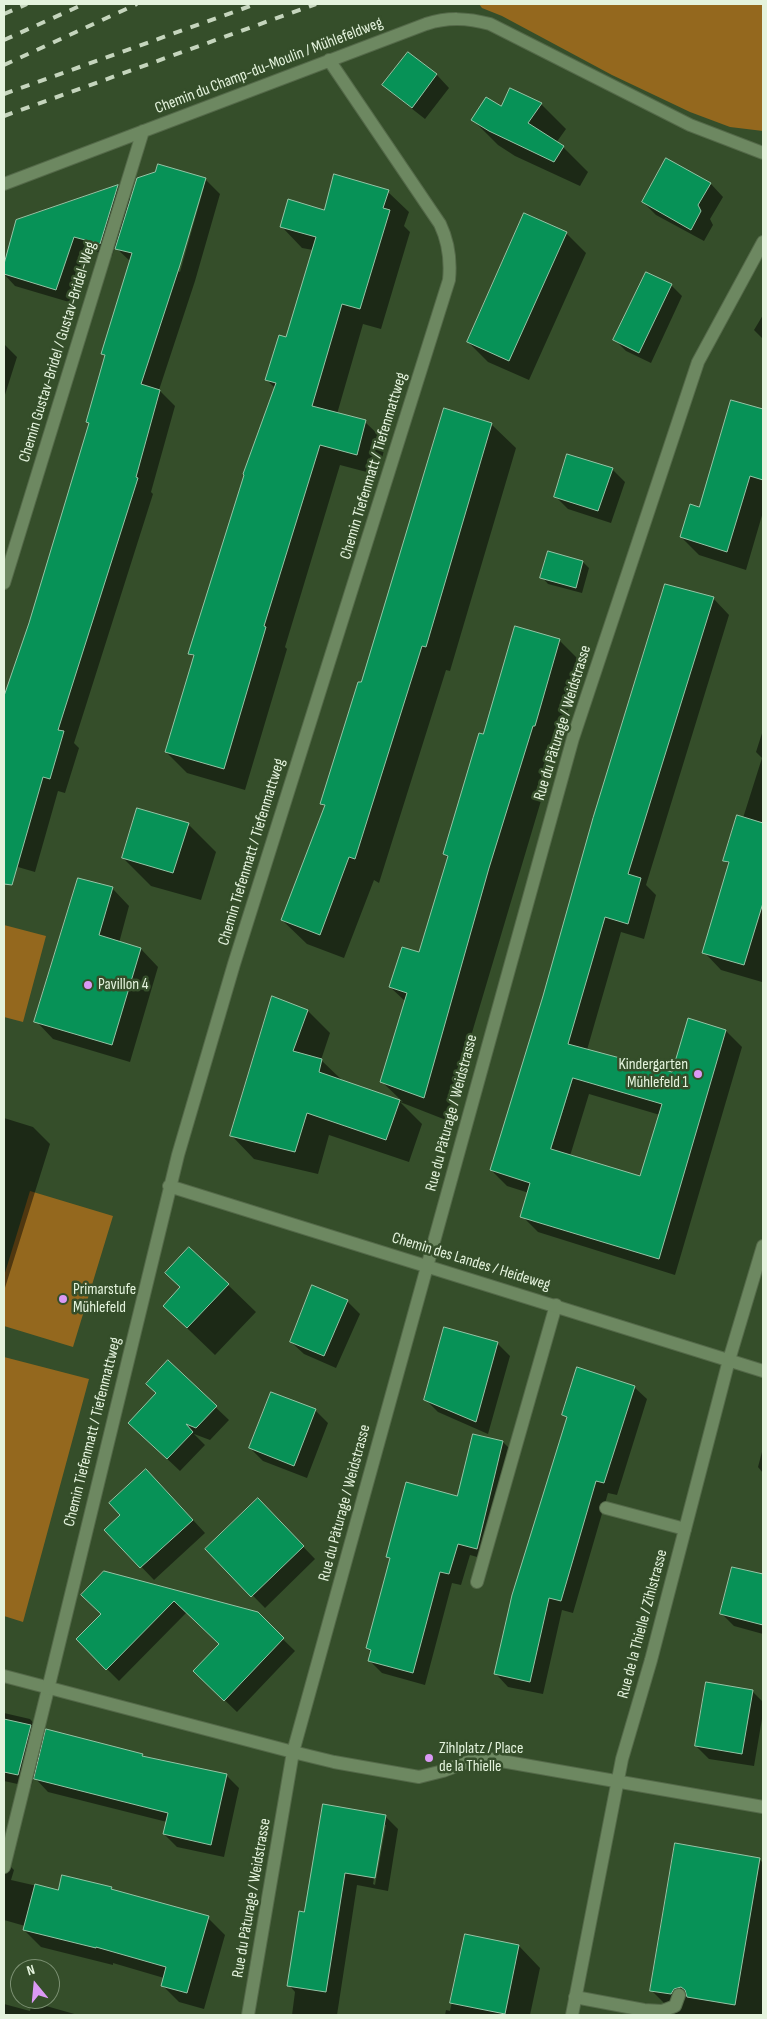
<!DOCTYPE html>
<meta charset="utf-8">
<style>
body{margin:0}
#map{position:relative;width:767px;height:2019px;overflow:hidden;background:#354e2a;font-family:"Sofia Sans Condensed",sans-serif}
canvas{display:block}
.frame{position:absolute;inset:0;border:5px solid #e4f3dd;pointer-events:none}
.north{position:absolute;left:10px;top:1959px;width:50px;height:50px;box-sizing:border-box;background:#354e2a;border:1px solid #7b9072;border-radius:50%;rotate:343deg;font-size:14px;font-weight:700;line-height:20px;text-align:center;color:#e4f3dd}
.north::after{content:'';display:block;margin:auto;width:18px;height:22px;background:#db99f5;clip-path:polygon(50% 0,100% 100%,50% 72%,0 100%)}
</style>
<div id="map">
<canvas width="767" height="2019"></canvas>
<div class="frame"></div>
<div class="north">N</div>
</div>
<script>
const c = document.querySelector('canvas').getContext('2d');
c.lineJoin = 'round';
function fillPath(path, color) { c.fillStyle = color; c.fill(path, 'evenodd'); }
function trace(path, color, width, dash) { c.strokeStyle = color; c.lineWidth = width; c.lineCap = dash ? 'butt' : 'round'; c.setLineDash(dash || []); c.stroke(path); }
function write(font, color, halo, rows, align = 'center') {
  c.font = font + ' "Sofia Sans Condensed",sans-serif'; c.lineWidth = 5; c.setLineDash([]); c.textBaseline = 'middle'; c.strokeStyle = halo; c.fillStyle = color; for (const [text, x, y, turn = 0] of rows) {
    c.save(); c.translate(x, y); c.rotate((+turn || 0) * Math.PI / 180); c.textAlign = isNaN(turn) ? turn : align; if (halo) c.strokeText(text, 0, 0); c.fillText(text, 0, 0); c.restore();
  }
}
const green = new Path2D(`
 M479 4H763V131L730 127 690 112 612 75 502 16 482 8Z
 M4 925 46 936 23 1022 4 1017Z
 M30 1191 113 1216 73 1347 4 1326V1276Z
 M4 1357 89 1379 23 1622 4 1616Z`);
const shadow = new Path2D(`
 M408 53 437 75 449 88 425 119 397 97 384 84Z
 M541 104 566 129 556 143 563 147 588 172 580 186 515 156 498 145 473 120 501 108Z
 M666 160 711 184 723 197 710 219 713 225 704 241 656 215 643 202Z
 M205 179 220 194 195 281 159 390 175 406 151 492 153 494 74 743 79 748 65 793 58 791 35 872 4 863V703L66 508 64 506 90 424 106 357 103 353 131 262 115 247 112 256 86 249 69 302 15 286 4 274V269L17 221 118 186 132 200ZM202 187H204L180 272 177 271Z
 M388 192 409 212 404 226 410 232 381 329 363 324 337 414 365 422 386 442 378 475 340 465 285 647 287 649 245 790 187 773 166 752 195 658 190 653 276 389 267 380 287 338 313 250 302 248 282 227 324 211Z
 M566 233 586 253 529 380 488 362 468 342Z
 M671 285 682 296 651 363 626 351 615 340Z
 M763 315V339L754 330Z
 M4 344 17 357 4 398Z
 M732 401 763 411V512L746 570 699 555 681 537 700 508Z
 M491 424 516 448 450 671 446 670 379 883 374 880 344 958 307 944 282 920 325 807 322 803 362 684Z
 M612 469 625 482 611 523 568 509 555 496Z
 M583 562 589 568 582 593 548 584 542 577Z
 M713 598 729 615 646 885 656 895 644 939 621 932 587 1050 672 1074 726 1031 742 1047 675 1275 538 1232 522 1216 529 1193 507 1186 491 1170ZM589 1094 660 1115 641 1178 570 1156Z
 M559 640 582 663 446 1120 400 1102 422 1124 409 1162 329 1135 318 1174 254 1159 232 1136 308 1011 330 1033 321 1060 343 1081 403 1102 381 1081 406 1002 390 987 420 954 449 859 444 854 484 735Z
 M763 730V977L762 982 721 970 704 952 729 865 725 860 743 818 762 758 756 752Z
 M188 824 216 852 201 900 151 886 123 858Z
 M112 888 129 906 119 943 141 949 158 967 130 1062 53 1039 36 1021Z
 M4 1118 33 1127 50 1144 4 1291Z
 M228 1285 256 1312 215 1355 164 1306 182 1287Z
 M313 1286 348 1302 360 1314 336 1368 304 1354 291 1342Z
 M497 1343 510 1356 488 1434 438 1412 425 1399Z
 M168 1362 229 1420 210 1440 194 1434 205 1445 180 1471 143 1436Z
 M634 1387 647 1399 617 1495 608 1493 573 1613 562 1610 543 1694 508 1687 496 1674 568 1419 563 1415Z
 M315 1410 328 1423 307 1478 263 1461 250 1448Z
 M503 1442 515 1454 488 1560 470 1555 461 1585 452 1583 425 1685 382 1673 370 1661 372 1653 367 1648 391 1560 387 1556 458 1498Z
 M763 1448V1473L758 1467Z
 M159 1483 205 1533 154 1580 106 1530Z
 M258 1500 315 1559 265 1608 207 1549Z
 M733 1568 763 1576V1634L734 1626 721 1613Z
 M104 1573 257 1614 295 1651 237 1712 207 1683 221 1644 187 1612 119 1681 77 1639 103 1614Z
 M752 1691 763 1702V1713L754 1766 709 1759 696 1746Z
 M4 1713 30 1719 42 1732 41 1738 45 1741 142 1755 145 1758 226 1775 239 1788 224 1857 177 1847 164 1834 167 1822 48 1792 34 1777 31 1787 4 1781Z
 M385 1816 398 1829 388 1891 357 1885 337 2015H292L295 1992 289 1985 305 1913ZM383 1825H386L375 1885 373 1884Z
 M759 1859 763 1863V2015H676L651 1990Z
 M4 1860 14 1870 11 1880 59 1891 111 1888 114 1891 208 1918 225 1935 204 2009 179 2002 162 1985 164 1978 113 1963V1965L41 1947 24 1930 25 1926 4 1920Z
 M466 1935 519 1946 540 1968 530 2015H445L446 2010 450 2011Z
 M32 2002 78 2015H4V2004L30 2011Z`);
const building = new Path2D(`
 M408 52 437 74 412 108 382 85Z
 M510 88 542 103 528 123 564 146 554 162 489 131 471 120 486 97 501 106Z
 M666 158 711 183 698 205 701 211 691 230 642 202Z
 M158 164 206 178 180 265 141 384 160 390 136 477 138 478 58 730 64 731 50 779 43 777 12 885 4 884V696L29 623 89 423 86 422 105 355 101 354 132 253 115 249 137 178 155 172Z
 M334 174 389 190 383 208 390 210 360 309 342 304 312 406 366 420 357 455 320 445 264 626 266 627 224 769 165 752 194 655 188 654 244 475 243 474 276 383 265 380 279 335 286 337 316 237 280 227 288 199 324 210Z
 M118 185 100 244 74 237 56 290 4 274V264L16 220Z
 M524 213 567 232 509 361 467 342Z
 M646 272 672 284 639 353 613 340Z
 M731 400 763 409V480L750 476 727 552 680 537 690 504 699 507Z
 M444 408 492 423 426 647 422 646 355 859 349 857 320 935 281 920 325 805 320 804 358 682H361Z
 M567 454 613 468 598 511 554 497Z
 M548 551 583 561 576 588 540 578Z
 M665 584 714 597 628 874 641 878 628 924 605 917 568 1044 672 1072 688 1018 726 1030 659 1259 520 1217 530 1183 490 1170 543 996 593 818ZM573 1078 662 1104 640 1176 551 1149Z
 M515 626 560 639 535 726H533L489 868 424 1098 380 1082 407 993 389 987 402 947 419 952 448 856 443 854 479 733 483 734Z
 M137 808 189 823 173 873 122 858Z
 M737 815 763 823V903L744 965 702 953 729 862 723 861Z
 M78 878 113 887 99 935 141 948 112 1045 34 1022Z
 M272 996 308 1010 293 1051 322 1059 319 1072 400 1100 386 1140 307 1113 295 1152 230 1136Z
 M189 1247 229 1284 187 1328 163 1306 180 1287 165 1273Z
 M312 1285 348 1300 324 1356 290 1342Z
 M444 1327 498 1342 476 1422 424 1400Z
 M168 1360 217 1406 196 1428 186 1424 193 1432 167 1459 128 1423 156 1393 146 1384Z
 M577 1367 635 1386 604 1483 596 1481 561 1601 549 1598 530 1682 494 1674 512 1595 567 1417 562 1415Z
 M271 1392 316 1409 294 1466 249 1448Z
 M473 1434 503 1441 477 1549 458 1544 449 1574 440 1572 413 1673 368 1661 371 1650 366 1648 390 1558 386 1557 406 1482 457 1496Z
 M146 1469 193 1520 140 1568 104 1530 120 1515 109 1503Z
 M258 1498 304 1546 251 1597 205 1549Z
 M732 1567 763 1574V1625L720 1614Z
 M104 1571 258 1612 284 1638 224 1701 193 1671 219 1644 174 1601 106 1670 76 1639 101 1614 81 1595Z
 M706 1682 753 1690 742 1754 695 1746Z
 M4 1719 31 1725 18 1775 4 1772Z
 M46 1729 143 1754 142 1756 227 1774 211 1845 163 1834 168 1813 34 1779Z
 M323 1804 386 1815 375 1878 345 1873 326 1992 287 1986 299 1911 304 1912Z
 M675 1843 760 1858 735 2005 687 1997 685 1990 681 1987 674 1989 671 1994 650 1991Z
 M62 1875 112 1887 111 1889 209 1916 187 1993 161 1986 166 1967 96 1947V1948L23 1930 35 1884 58 1890Z
 M465 1934 519 1945 505 2014 450 2003Z`);
const lane = new Path2D(`
 M606 1508 685 1529
 M477 1582 556 1305
 M4 1867 48 1689
 M575 1997 644 2010 662 2011 675 2006 679 1995`);
const street = new Path2D(`
 M4 184 426 24C448 17 467 18 490 24L690 125 763 153
 M4 583 143 131
 M169 1186 763 1371
 M4 1676 293 1752 334 1762 419 1777 443 1771 473 1760 490 1759 763 1807
 M48 1689 178 1155 234 964 449 280C451 260 449 243 440 224L329 60
 M248 2015 293 1752 573 738 698 362 763 242
 M572 2015 622 1759 651 1660 729 1360 763 1246`);
const rail = new Path2D(`
 M4 14 27 4
 M4 40 84 4
 M4 65 137 4
 M4 94 256 4
 M4 116 316 4`);
const markers = [
 [88,985,5,"#db99f5"],
 [698,1074,5,"#db99f5"],
 [63,1299,5,"#db99f5"],
 [429,1758,5,"#db99f5"]
];
const streetNames = [
 ["Chemin du Champ-du-Moulin / Mühlefeldweg",269,66,-21],
 ["Chemin Gustav-Bridel / Gustav-Bridel-Weg",58,352,-73],
 ["Chemin Tiefenmatt / Tiefenmattweg",374,466,-73],
 ["Rue du Pâturage / Weidstrasse",563,723,-73],
 ["Chemin Tiefenmatt / Tiefenmattweg",252,852,-73],
 ["Rue du Pâturage / Weidstrasse",452,1113,-75],
 ["Chemin des Landes / Heideweg",471,1262,17],
 ["Chemin Tiefenmatt / Tiefenmattweg",93,1432,-76],
 ["Rue du Pâturage / Weidstrasse",345,1503,-75],
 ["Rue de la Thielle / Zihlstrasse",643,1624,-75],
 ["Rue du Pâturage / Weidstrasse",252,1898,-80]
];
const poiNames = [
 ["Pavillon 4",98,985],
 ["Kindergarten",688,1065,"right"],
 ["Mühlefeld 1",688,1083,"right"],
 ["Primarstufe",73,1290],
 ["Mühlefeld",73,1308],
 ["Zihlplatz / Place",439,1749],
 ["de la Thielle",439,1767]
];
fillPath(green, '#94681e');
fillPath(shadow, '#0007');
fillPath(building, '#079257');
trace(building, '#95c4a6', 1);
trace(lane, '#546949', 14);
trace(street, '#546949', 14);
trace(lane, '#6d8861', 12);
trace(street, '#6d8861', 12);
trace(rail, '#c5d5bd', 4, [9, 9]);
for (const [x, y, r, color] of markers) { const dot = new Path2D(); dot.arc(x, y, r, 0, 2 * Math.PI); c.fillStyle = color; c.fill(dot); trace(dot, '#354e2a', 2); }
write('16px', '#e4f3dd', '#354e2a', streetNames);
write('16px', '#e4f3dd', '#354e2a', poiNames, 'left');
</script>
